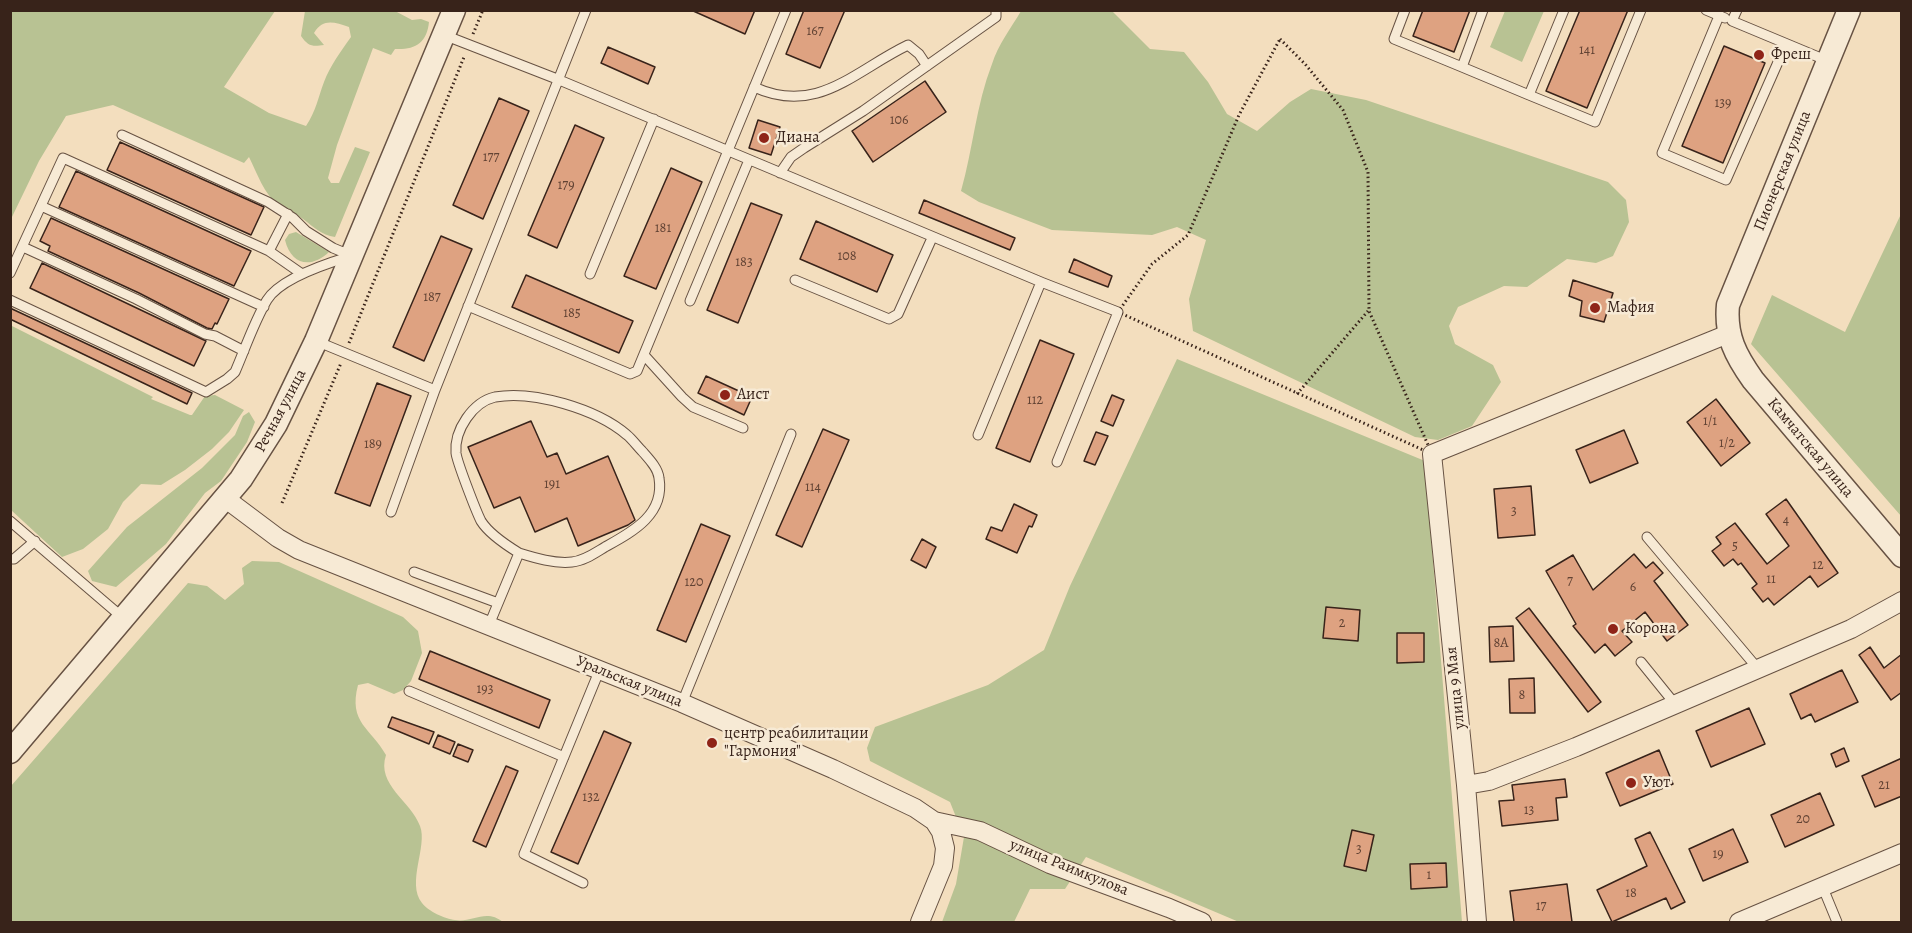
<!DOCTYPE html>
<meta charset="utf-8">
<style>
body{margin:0}
#map{position:relative;width:1912px;height:933px;overflow:hidden;background:#f3debe;font-family:Alegreya,serif}
canvas{display:block}
.frame{position:absolute;inset:0;border:12px solid #38231a;pointer-events:none}
</style>
<div id="map">
<canvas width="1912" height="933"></canvas>
<div class="frame"></div>
</div>
<script>
const c = document.querySelector('canvas').getContext('2d');
c.lineJoin = 'round';
function fillPath(path, color) { c.fillStyle = color; c.fill(path, 'evenodd'); }
function trace(path, color, width, dash) { c.strokeStyle = color; c.lineWidth = width; c.lineCap = dash ? 'butt' : 'round'; c.setLineDash(dash || []); c.stroke(path); }
function write(font, color, halo, rows, align = 'center') {
  c.font = font + ' Alegreya,serif'; c.lineWidth = 5; c.setLineDash([]); c.textBaseline = 'middle'; c.strokeStyle = halo; c.fillStyle = color; for (const [text, x, y, turn = 0] of rows) {
    c.save(); c.translate(x, y); c.rotate((+turn || 0) * Math.PI / 180); c.textAlign = isNaN(turn) ? turn : align; if (halo) c.strokeText(text, 0, 0); c.fillText(text, 0, 0); c.restore();
  }
}
const green = new Path2D(`
 M1111 10 1150 49 1184 52 1208 82 1227 114 1257 131 1290 102 1311 89 1366 100 1608 182 1626 200 1629 222 1613 256 1596 263 1567 259 1527 287 1504 286 1458 307 1449 326 1455 344 1493 365 1501 382 1472 426 1438 440 1415 437 1193 331 1189 299 1206 240 1177 227 1152 235 1052 230 979 202 961 191C973 149 976 105 992 64 998 45 1011 28 1021 11Z
 M11 11H275L224 87 269 113 306 126C316 111 318 98 324 82 330 66 341 51 351 37L349 27C334 22 323 18 314 33L324 45C312 47 308 46 301 36L305 11H395L412 20 421 19 429 22C427 43 415 50 395 49L391 55 373 48 337 145 328 178 331 183H339L355 147 370 152 335 237C321 235 314 227 303 219 295 213 286 210 278 205 264 194 257 173 249 157L244 163 113 105 66 116 39 161 11 219Z
 M1505 11H1544L1522 62 1490 47Z
 M1901 214 1902 516H1901L1751 344 1772 295 1845 332Z
 M296 232 329 252C311 269 291 265 285 240L289 234Z
 M10 325 153 397 151 399 190 415H192L205 396 215 395 244 410 229 432 212 449 185 470 161 485 141 484 123 502 108 529 83 549 62 557 11 510Z
 M1177 359 1425 461 1462 922H1239L1086 857 1065 889H1030L1014 922H942L956 884 964 837 950 802 870 761 867 748 875 727 988 685 1044 650 1070 586Z
 M249 412 255 422 247 442 221 481 205 493 166 544 116 587 92 581 88 571 127 527 202 468 235 435 243 416Z
 M252 561 279 562 403 617 418 631 422 653 411 681 403 690 394 694 368 683 358 685C348 723 371 728 386 755 376 785 411 801 420 826 428 846 406 883 422 903 428 911 445 919 455 920 472 923 486 908 503 922H11V786L188 583 207 586 225 600 244 584 242 568Z`);
const building = new Path2D(`
 M691 10H755L745 34Z
 M804 10H845L820 68 786 54Z
 M1423 10H1470L1454 52 1413 36Z
 M1580 10H1628L1587 108 1546 91Z
 M1724 46 1765 63 1723 163 1682 146Z
 M608 47 655 67 648 84 601 63Z
 M925 81 946 112 873 162 852 131Z
 M499 98 529 111 483 219 453 205Z
 M758 120 780 127 771 155 749 148Z
 M575 125 604 138 557 248 528 235Z
 M120 142 264 207 251 235 107 170Z
 M671 168 702 182 656 289 624 276Z
 M76 171 251 251 234 286 59 207Z
 M924 200 1015 238 1010 250 919 213Z
 M751 203 782 215 738 323 707 310Z
 M51 218 229 299 217 324 215 323 212 329 207 328 139 293 48 251 50 246 40 241Z
 M816 221 893 255 877 292 800 259Z
 M441 236 472 249 424 361 393 347Z
 M1074 259 1112 276 1108 287 1069 272Z
 M42 263 206 341 194 366 30 288Z
 M526 275 633 321 619 353 512 307Z
 M1573 280 1613 293 1604 322 1580 316 1582 301 1569 296Z
 M10 308 192 393 187 404 10 319Z
 M1040 340 1074 354 1030 462 996 448Z
 M706 376 752 397 744 415 698 393Z
 M377 383 411 396 370 506 335 493Z
 M1112 395 1124 400 1113 426 1101 421Z
 M1716 399 1750 443 1721 466 1687 422Z
 M531 421 547 457 557 453 566 474 608 456 635 520 628 525 578 546 567 518 535 532 520 497 494 508 468 447Z
 M823 429 849 440 802 547 776 535Z
 M1624 430 1638 463 1590 483 1576 450Z
 M1096 432 1108 436 1095 465 1084 461Z
 M1531 486 1535 535 1498 538 1494 489Z
 M1786 499 1838 573 1818 587 1810 576 1774 605 1768 598 1763 602 1752 588 1757 584 1741 563 1738 565 1733 559 1724 566 1712 551 1721 544 1716 537 1735 523 1767 564 1789 546 1766 514Z
 M1014 504 1037 515 1032 527 1029 526 1017 553 986 539 991 527 1002 531Z
 M701 524 730 536 686 642 657 630Z
 M922 539 936 547 926 568 911 560Z
 M1634 554 1646 568 1653 562 1663 573 1654 581 1688 625 1667 641 1645 612 1622 631 1632 642 1615 656 1605 644 1595 653 1573 626 1576 624 1546 571 1573 555 1593 590Z
 M1326 607 1360 610 1358 641 1323 638Z
 M1529 608 1601 702 1588 712 1516 618Z
 M1513 626 1514 661 1490 662 1489 627Z
 M1397 633H1424V662L1397 663Z
 M1870 647 1884 668 1902 654V692L1891 700 1859 655Z
 M430 651 550 700 539 728 419 679Z
 M1842 670 1858 702 1815 722 1811 714 1801 719 1790 694Z
 M1534 678 1535 713H1510L1509 679Z
 M1749 708 1765 744 1711 767 1696 731Z
 M392 717 434 732 429 744 388 727Z
 M604 731 631 743 578 864 551 852Z
 M438 735 455 742 450 754 433 747Z
 M458 744 473 750 468 762 453 756Z
 M1844 748 1849 761 1836 767 1831 754Z
 M1659 750 1673 784 1620 806 1606 773Z
 M1902 758V796L1875 807 1862 776Z
 M506 766 518 771 486 847 473 841Z
 M1565 779 1567 797 1556 798 1558 820 1502 826 1499 801 1514 800 1512 785Z
 M1820 793 1834 825 1785 847 1771 815Z
 M1733 829 1748 862 1703 881 1689 849Z
 M1352 830 1374 835 1366 871 1344 866Z
 M1650 832 1685 902 1671 909 1666 898 1612 922 1597 890 1647 866 1635 839Z
 M1446 863 1447 887 1411 889 1410 864Z
 M1567 884 1572 922H1514L1510 891Z`);
const path = new Path2D(`
 M473 34 483 10
 M1280 39 1305 64 1343 110 1368 172 1369 311 1432 454 1118 312 1152 264 1188 235 1239 115Z
 M349 343 464 57
 M1297 394 1368 311
 M282 503 341 363`);
const service = new Path2D(`
 M1405 10 1394 39 1462 67 1483 10
 M1706 10 1725 18
 M1737 10 1732 21 1828 61
 M1719 16 1662 153 1726 180 1786 44
 M444 35 557 79 1041 282 978 435
 M1462 67 1529 95 1564 10
 M754 87C817 116 854 71 908 45L919 54 927 66
 M1529 95 1595 122 1641 10
 M122 135 268 202 293 218 306 231 333 248 350 255
 M780 173 791 157 804 148 863 111 996 17V10
 M41 206 264 307
 M23 247 136 299 205 334 215 336 244 351
 M269 251 302 274
 M10 273 63 158 269 251 288 214
 M590 274 654 119
 M795 280 889 319 898 314 932 238
 M1041 282 1118 312 1057 462
 M10 300 206 392 227 379 235 372C245 349 254 322 267 300 280 279 325 264 348 257
 M690 301 749 160
 M468 306 630 374 637 371 786 10
 M316 341 435 390
 M644 355 682 397 693 407 743 428
 M391 512 435 390 586 10
 M10 521 122 617
 M1647 537 1759 670
 M10 559H14L35 541
 M414 572 498 603
 M489 625 519 553C535 558 555 564 572 562 584 561 595 553 605 547 632 532 665 515 659 478 658 468 649 459 642 451 637 446 632 439 627 435 597 409 533 390 495 397 473 402 454 430 456 453 457 462 476 511 481 521 489 534 506 545 519 553
 M1641 662 1675 704
 M409 691 564 757
 M682 703 791 434
 M583 883 524 854 600 669
 M1823 888 1837 922`);
const minor = new Path2D(`
 M226 499 278 538 299 550 682 703 833 769 915 808 934 821 941 832 945 848 943 866 920 922
 M1466 785 1489 781 1576 747 1851 629 1902 601
 M934 821 980 831 1050 864 1169 908 1202 922
 M1477 922 1466 785 1432 454 1728 334
 M1739 922 1902 853`);
const tertiary = new Path2D(`
 M1849 10 1728 305C1725 336 1736 356 1753 380L1902 556
 M10 752 241 479 276 424 316 341 454 10`);
const markers = [
 [1759,55,6,"#8f2418"],
 [764,138,6,"#8f2418"],
 [1595,308,6,"#8f2418"],
 [725,395,6,"#8f2418"],
 [1613,629,6,"#8f2418"],
 [712,743,6,"#8f2418"],
 [1631,783,6,"#8f2418"]
];
const numberNames = [
 ["167",815,32],
 ["141",1587,51],
 ["139",1723,104],
 ["106",899,121],
 ["177",491,158],
 ["179",566,186],
 ["181",663,229],
 ["108",847,257],
 ["183",744,263],
 ["187",432,298],
 ["185",572,314],
 ["112",1035,401],
 ["1/1",1710,422],
 ["1/2",1727,444],
 ["189",373,445],
 ["191",552,485],
 ["114",813,488],
 ["3",1514,512],
 ["4",1786,521],
 ["5",1735,547],
 ["12",1818,566],
 ["11",1771,580],
 ["7",1570,582],
 ["120",694,583],
 ["6",1633,588],
 ["2",1342,624],
 ["8А",1501,644],
 ["193",485,690],
 ["8",1522,696],
 ["21",1884,786],
 ["132",591,798],
 ["13",1529,811],
 ["20",1803,820],
 ["3",1359,850],
 ["19",1718,855],
 ["1",1429,876],
 ["18",1631,894],
 ["17",1541,907]
];
const poiNames = [
 ["Фреш",1771,55],
 ["Диана",776,138],
 ["Мафия",1607,308],
 ["Аист",737,395],
 ["Корона",1625,629],
 ["центр реабилитации",724,734],
 ["\"Гармония\"",724,752],
 ["Уют",1643,783]
];
const streetNames = [
 ["Пионерская улица",1783,171,-68],
 ["Речная улица",281,411,-62],
 ["Камчатская улица",1810,448,50],
 ["Уральская улица",629,682,22],
 ["улица 9 Мая",1456,688,-96],
 ["улица Раимкулова",1069,868,22]
];
fillPath(green, '#b8c293');
fillPath(building, '#dea281');
trace(building, '#38231a', 1.5);
trace(service, '#675243', 11);
trace(minor, '#675243', 20);
trace(tertiary, '#675243', 25);
trace(path, '#38231a', 3, [1.5, 3]);
trace(service, '#f7ead5', 9);
trace(minor, '#f7ead5', 18);
trace(tertiary, '#f7ead5', 22);
for (const [x, y, r, color] of markers) { const dot = new Path2D(); dot.arc(x, y, r, 0, 2 * Math.PI); c.fillStyle = color; c.fill(dot); trace(dot, '#f7ead5', 2); }
write('14px', '#624334', null, numberNames);
write('16px', '#38231a', '#f7ead5', poiNames, 'left');
write('16px', '#38231a', '#f7ead5', streetNames);
</script>
